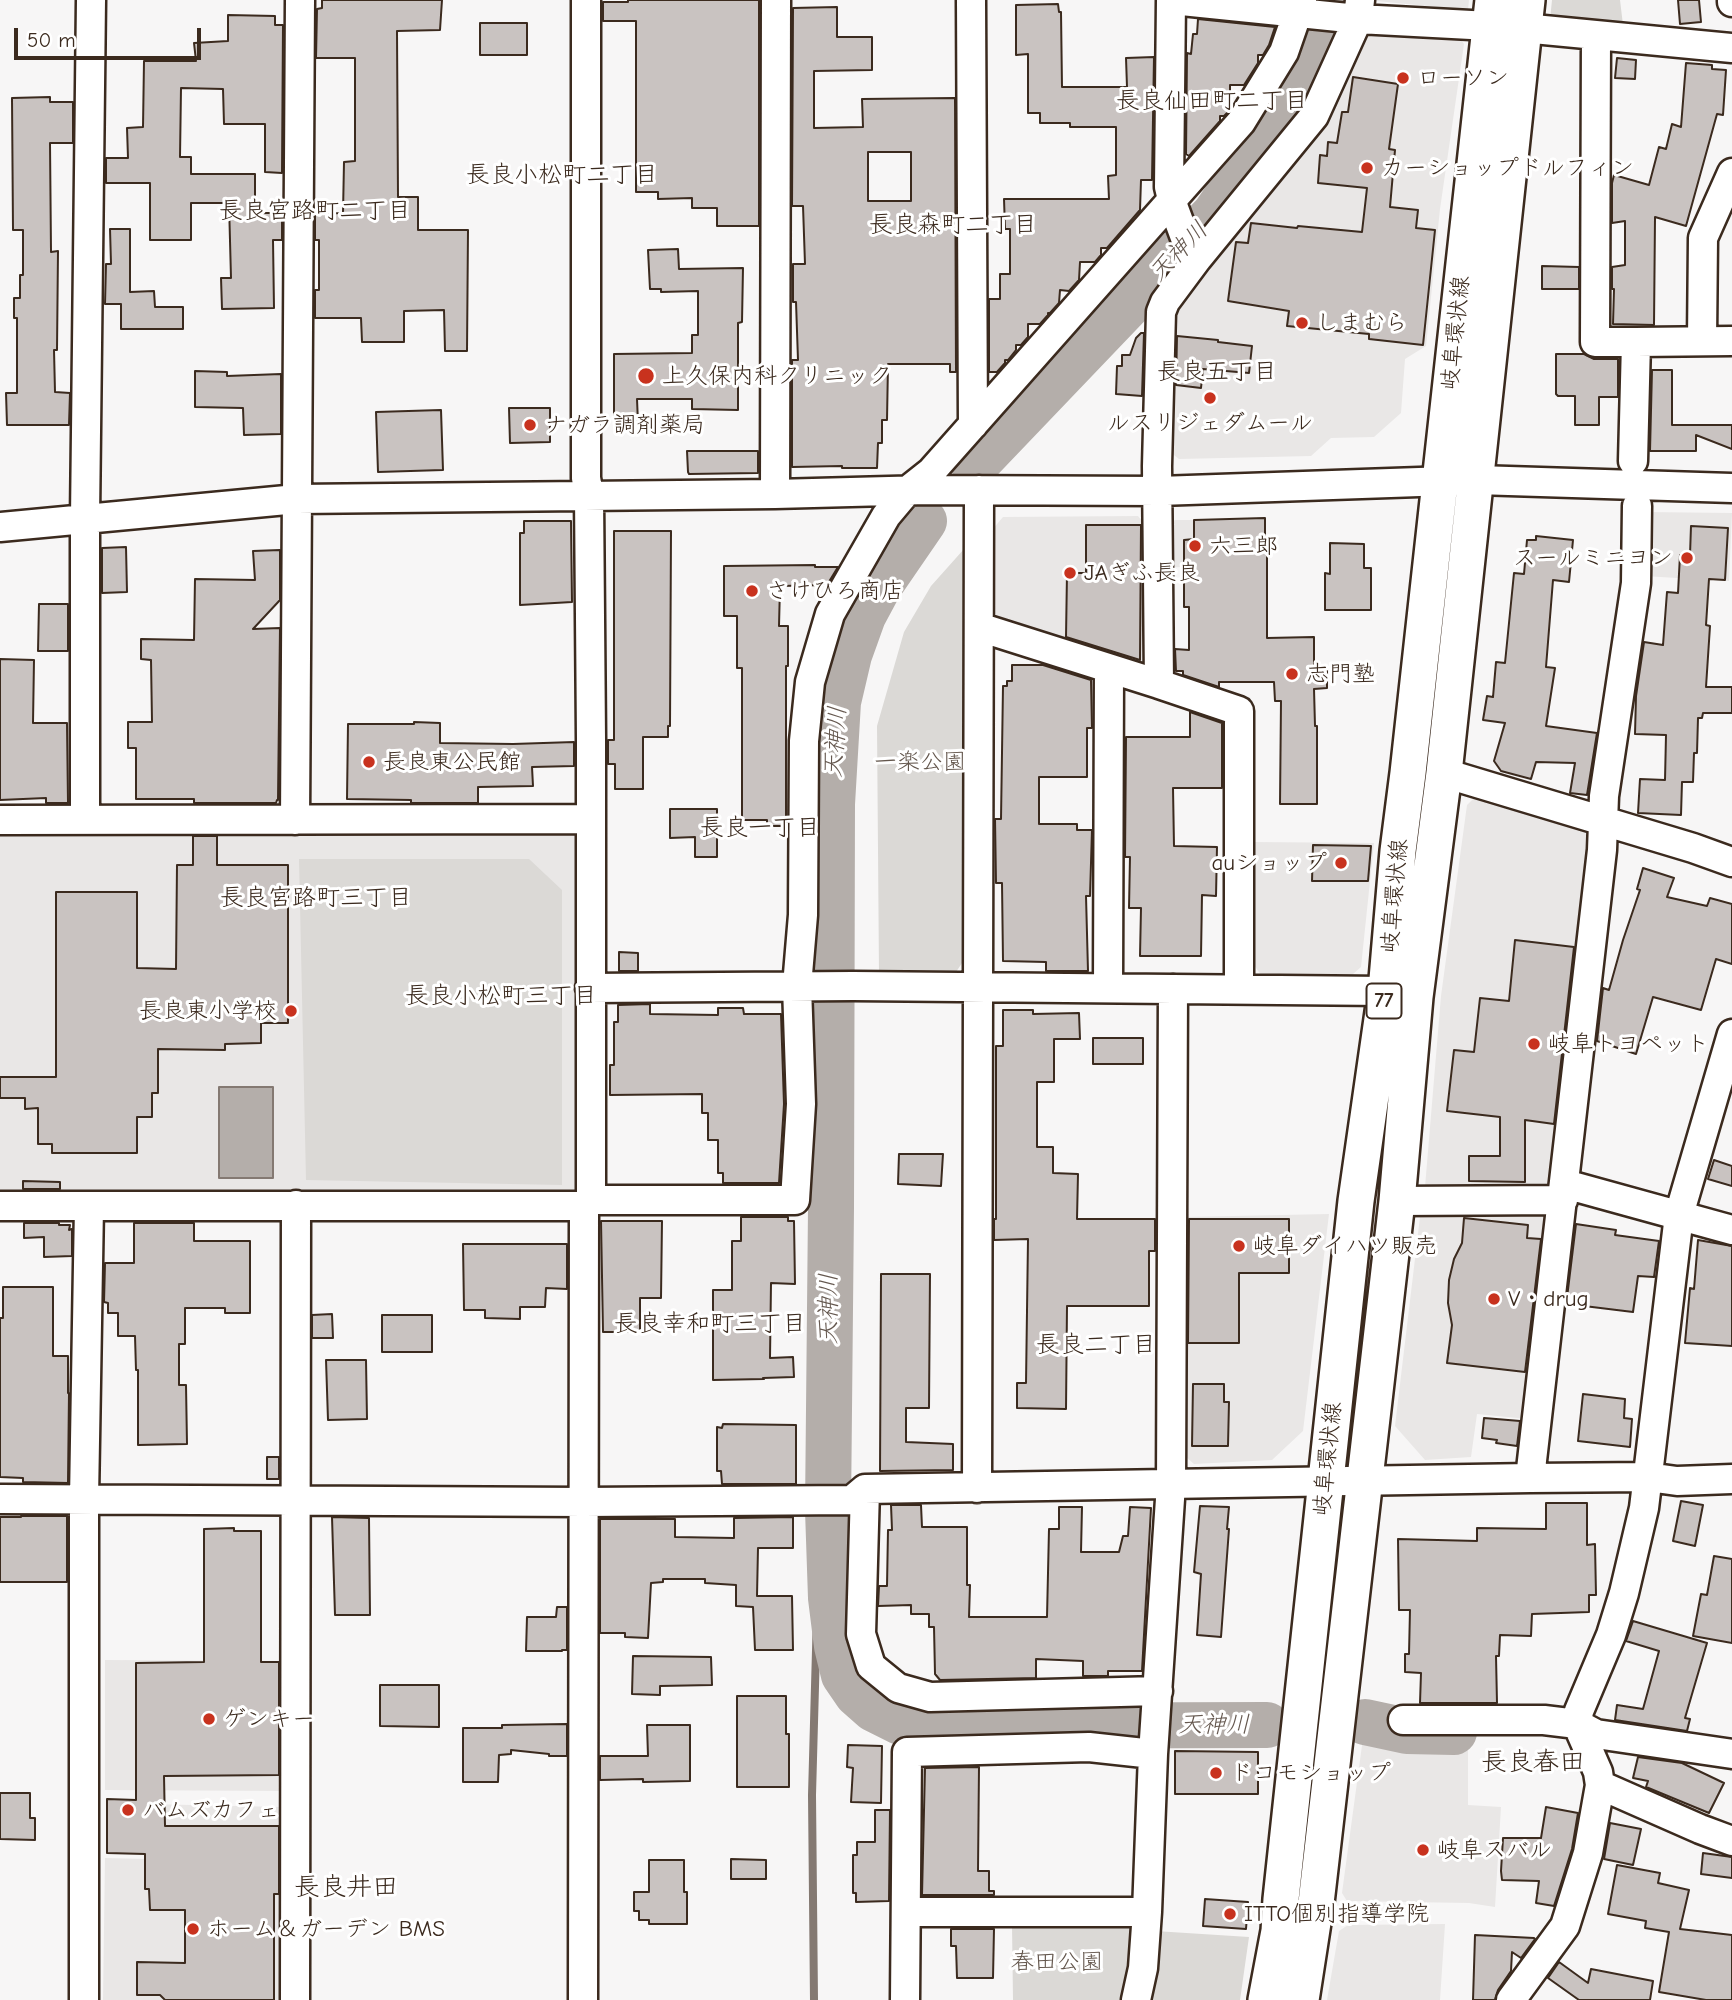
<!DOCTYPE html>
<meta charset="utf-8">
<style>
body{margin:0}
#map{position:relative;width:1732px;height:2000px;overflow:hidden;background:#f7f6f6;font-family:"Comic Neue",sans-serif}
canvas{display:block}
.scale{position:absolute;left:14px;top:28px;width:187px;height:32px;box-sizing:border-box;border:4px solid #3b2a1e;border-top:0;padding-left:9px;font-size:21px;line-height:24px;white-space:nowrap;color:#3b2a1e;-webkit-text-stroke:5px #fff;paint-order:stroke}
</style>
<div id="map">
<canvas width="1732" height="2000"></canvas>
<div class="scale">50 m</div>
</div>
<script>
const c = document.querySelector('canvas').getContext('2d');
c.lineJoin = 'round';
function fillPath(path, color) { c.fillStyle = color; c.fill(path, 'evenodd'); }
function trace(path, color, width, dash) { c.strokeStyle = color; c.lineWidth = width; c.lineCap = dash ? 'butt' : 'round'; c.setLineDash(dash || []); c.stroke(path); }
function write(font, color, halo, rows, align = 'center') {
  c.font = font + ' "Comic Neue","Klee One",sans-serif'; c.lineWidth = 6; c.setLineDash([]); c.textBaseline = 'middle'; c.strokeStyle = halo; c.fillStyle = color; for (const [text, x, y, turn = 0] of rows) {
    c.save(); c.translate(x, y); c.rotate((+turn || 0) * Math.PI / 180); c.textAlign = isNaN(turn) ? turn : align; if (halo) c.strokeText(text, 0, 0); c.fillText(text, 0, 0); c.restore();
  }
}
const built = new Path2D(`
 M1366 0H1469L1468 10Z
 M1380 27 1457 34 1464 44 1440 209 1426 346 1405 359 1401 413 1374 437 1331 438 1311 456 1179 459 1170 452 1174 334 1176 313 1180 300 1334 102 1360 54 1366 34Z
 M1645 512 1732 513 1729 581 1643 576Z
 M1138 516 1147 527 1146 659 1137 667 1001 627 993 616 992 530 1003 517Z
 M1175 520H1222L1223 568 1168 567V525Z
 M1474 798 1584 831 1593 843 1554 1187H1425L1441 996 1467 805Z
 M579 829 586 1186 574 1196 0 1195V835Z
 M1253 842 1374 843 1361 967 1353 974 1261 975 1254 965Z
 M1329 1214 1303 1431 1272 1460 1194 1464 1185 1456V1217Z
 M1550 1215 1527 1419 1477 1414 1471 1457 1425 1460 1395 1426 1420 1217Z
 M105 1660 288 1661V1791L105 1790Z
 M1363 1738 1468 1739V1805L1501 1807 1495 1907 1469 1903 1347 1901 1342 1893Z
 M147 1804 281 1807 282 2000H103L105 1858 147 1859Z
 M1445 1924 1440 2000H1327L1339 1931 1348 1925Z`);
const green = new Path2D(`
 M1552 0H1620L1623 25 1550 20Z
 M964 549 962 963 954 975 879 974 877 726 904 632 931 586Z
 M299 859H529L562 890V1185L306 1180Z
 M1127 1923 1132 1926 1133 1949 1120 2000H1013L1012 1925Z
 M1155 1931 1249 1937 1240 2000H1148Z`);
const water = new Path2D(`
 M219 1087H273V1178H219Z`);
const stream = new Path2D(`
 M814 2000 812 1795 817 1614 831 1598`);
const river = new Path2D(`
 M974 466 1215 214 1305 81 1328 0
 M924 521 878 588 863 616 849 655 838 702 832 804 831 1208 828 1510 831 1598 837 1646 844 1675 857 1694 874 1709 900 1722 925 1726 1267 1725
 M1365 1722 1407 1731 1454 1732`);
const building = new Path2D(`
 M322 0H442L440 30 397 31 398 197H418V230H468L467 351H445L444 310 404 311V342H362L361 318H315V290H319V240H315V214L343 213 344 162 355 161V58H316L317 9 322 8Z
 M628 0H759V226H717V208H692V198L658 199V192H636V21H603V2H628Z
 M1678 0H1699L1701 22 1680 24Z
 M1058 4 1059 12H1061L1062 87H1127L1126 58 1154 57 1152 180H1141L1140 210 1107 248H1101V255L1095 262H1080L1079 280 1069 291 1060 290 1059 303 1050 313H1048V315L1040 324H1028V337L1021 345H1016V350L1008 360H1005V363L997 372H989V299H1000V274H1010V229H1005L1004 199H1109L1108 176 1116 175V127H1070V123H1040V113H1028V54L1016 55V5Z
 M837 7V37H872V70L814 71V128L863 127 862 99 955 98 956 372H950V364H888L887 420H882V443H878L877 468H842V466L792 467V360H798L796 302H793V264H805L803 206H792L793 8ZM868 152H911V201H868Z
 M228 15 275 16V25H283L282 173 265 172V124H224L223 89 181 88 180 157H191V174H255V213H282V240H273L274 308 222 309 221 278H231L229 203H191V240H150V183H106V158H128L127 128 143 127 144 61H196L194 43 228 41Z
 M1198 19 1275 27 1269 45 1263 55H1258V63L1244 85H1230V108L1228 112 1224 116H1220V121L1189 156 1186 154 1187 53 1191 54 1193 34H1197Z
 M480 23H527V55H480Z
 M1617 58 1636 60 1635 79 1615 78Z
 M1686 63 1712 65V69L1726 70 1723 115 1717 114 1686 226 1655 217 1654 325 1613 324 1614 289H1612V267L1625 265V221L1612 223V183L1614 175 1649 185 1659 147 1666 149 1672 124 1681 127Z
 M1353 77 1398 84 1389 149 1395 150 1390 207 1418 210 1416 228 1435 230 1423 345 1369 339V334L1287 326 1289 311 1228 301 1236 242 1248 243 1251 223 1297 228 1298 226 1362 232 1367 188 1318 183 1320 155 1327 156 1328 142 1337 143 1342 112H1348Z
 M50 97V102H73V143H50L51 252 58 251 57 350H54L55 392 70 393 69 425H7L6 393H17V318H14V298H20V275H23V230H13L12 98Z
 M110 229H130V292L154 291 155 307H183V329H121V304H105L106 264H111Z
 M678 249 679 269 743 268 742 322 738 323V410L692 409V399H637L638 423H614V354L692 353V335H698V291L661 292V289H650L648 250Z
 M1542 266 1579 267V289H1542Z
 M1141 333H1144L1142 396 1116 394 1117 366H1122V355H1130L1136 338Z
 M1177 336 1218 340V342L1252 346 1249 373 1203 369 1201 388 1176 385Z
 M1556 354H1584L1594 359H1618V397H1599V425H1575V396H1558L1556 394Z
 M1652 370H1672V425H1732V449L1696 435V451H1650Z
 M195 371 227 372V376L281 374V434L244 435 243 408 195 407Z
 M509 408H550V442L510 443Z
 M441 410 443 470 378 472 376 412Z
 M687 451H758V473L689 474 688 472Z
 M1265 518V541H1267V638L1314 637V669H1327V688L1314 689 1315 726H1317V804H1280L1281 701H1275L1274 682H1219V687L1183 675V671H1176L1175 649 1189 650V607H1184V540L1194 539V520Z
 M524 521H571L572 602 520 605V533H524Z
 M1086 525H1141L1140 660 1066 637 1067 573H1086Z
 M1691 526 1728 528 1725 580 1709 579 1706 625 1710 626 1706 687H1732V713H1703L1702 718H1698L1697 753H1694L1693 782H1682L1681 815 1638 813 1640 779 1665 780 1666 735 1635 734 1636 696 1644 642 1663 645 1667 592 1678 593 1680 555H1690Z
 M614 531H671L670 726H668V737H643V789H615V764H608V740H614Z
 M1536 536 1573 540 1569 582 1553 580 1546 667 1555 668 1546 726 1597 733 1587 795 1570 793 1575 763 1536 762 1531 779 1501 771 1494 761 1505 723 1483 720 1487 696 1493 697 1496 662 1505 663 1514 573 1524 574 1527 540H1536Z
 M1330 543 1364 544V568H1371V610H1325V573L1330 574Z
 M126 547 127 592 102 593V548Z
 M280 550V600L253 629 280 628 278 800H277L276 803H194V799H136V748H128V722H152L151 660 141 659V639L194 640 195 579 255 580 253 551Z
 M815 565V567H838L827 585 780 586 779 626H788V666H786V826H767V820H742V668H737V616H724V566Z
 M39 604H68V651H38Z
 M0 659 34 660 33 723H67L68 803H46V798L0 800Z
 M1012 665H1043L1091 680 1092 728H1087V777H1039V824H1077V830H1092L1090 896H1086L1088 971H1046V962L1003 961 1002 883H996L995 819H1001L1003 686H1007V681H1012Z
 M1190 712 1222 723V788H1173L1174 846 1217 847 1216 896 1202 895 1201 956H1140L1141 908H1129L1130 857H1125L1126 737H1190Z
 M414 722 440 723V743L513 744 574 742V766L532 767 533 786 478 787V803H411V800L347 799 348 724H414Z
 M670 809H717V857H695V837L670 838Z
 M193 836H217V865H288V1023H261V1043L225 1044V1050L158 1049V1093H152V1117H137V1153H52V1144H38V1108L25 1109V1098H0V1077H56V892H137V968L176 969 177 865H193Z
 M1313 845 1371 846 1368 881H1312Z
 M1643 868 1674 878 1667 897 1707 906 1710 898 1732 904V964L1716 959 1701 1010 1653 997 1636 1054 1597 1041 1603 988 1609 990 1623 940 1640 890 1637 889Z
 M1515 940 1574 947 1554 1124 1525 1120V1182L1469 1181V1156H1500V1117L1447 1111 1454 1050 1474 1052 1480 998 1509 1001Z
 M619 952 638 953V971H619Z
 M650 1004V1014L718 1015V1008H743L744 1014H781L784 1104 779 1183H723V1173H718V1140H708V1113H702V1094L610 1095V1065H614V1022H618V1005Z
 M1003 1010H1033V1014L1079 1013 1080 1039H1054V1082H1037V1147H1053V1173L1078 1174 1077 1219H1155V1251H1149V1306H1067L1066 1409 1017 1408V1383H1026L1028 1239 994 1240V1219H996V1046H1003Z
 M1093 1038H1143V1064H1093Z
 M899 1154H943L941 1186 898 1184Z
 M1714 1160 1732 1166V1186L1708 1179Z
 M23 1181 60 1182V1189H23Z
 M741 1217H788V1221H794L795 1284 771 1283 770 1358 793 1357 794 1377 763 1378 764 1379 713 1380V1290H732V1241H741Z
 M1464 1218 1528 1225 1527 1238 1541 1239 1525 1372 1447 1363 1452 1325 1448 1303 1449 1280 1454 1259 1462 1243Z
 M1189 1219H1289V1273H1239V1343H1188Z
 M601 1221H662L661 1298H640V1332H603Z
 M24 1223H59V1225H70L69 1230 72 1229V1256L44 1257V1237L24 1238Z
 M134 1223H194V1241H250V1313H225V1308H185V1344H179V1385H186L187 1444 138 1445V1370H136L135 1336H118V1313H108V1303L104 1302 105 1263H134Z
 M1576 1224 1616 1230 1615 1235 1659 1241 1654 1277 1638 1276 1633 1312 1584 1306V1308L1566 1306Z
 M1698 1240 1732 1246V1346L1685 1343 1690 1288 1694 1289Z
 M463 1244H567V1289L546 1288 545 1307H520V1319L485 1318V1310H464Z
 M881 1274H930L929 1408H906V1442L953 1444V1470L880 1471Z
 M3 1287H53V1356H68V1393H69L68 1483 23 1482V1478L0 1477V1318H3Z
 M332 1314 333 1338H312V1315Z
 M382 1315H432V1352H382Z
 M326 1360H366L367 1419 328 1420Z
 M1193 1384H1224V1402H1229L1228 1446H1192Z
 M1583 1394 1625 1399 1624 1418 1632 1419 1630 1447 1578 1441Z
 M1484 1418 1520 1421 1517 1446 1496 1443 1497 1440 1482 1438Z
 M723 1424 796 1425V1484H722L721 1471H717V1427L722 1428Z
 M267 1457H279V1479H267Z
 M1681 1501 1703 1505 1695 1546 1673 1541Z
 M1546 1503H1587V1545L1595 1544 1596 1595H1589V1612L1532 1614 1531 1636 1500 1635 1499 1656H1496L1497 1703H1420L1421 1673 1405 1672V1654H1409L1410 1610H1399L1398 1539 1477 1541V1528L1546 1529Z
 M891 1505H921L922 1527H967V1585H970L969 1617H1047L1049 1529H1059V1507H1082L1081 1552H1119L1123 1536H1128L1130 1507 1151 1508 1142 1671H1108V1676H1083V1661L1036 1659V1678L940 1680 935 1674 934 1627H929V1614H911V1605L878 1606 879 1586H887L888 1530H892Z
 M1200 1506 1229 1507 1227 1529H1229L1221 1637 1197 1635 1201 1574 1194 1572Z
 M21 1516H67V1582H0V1517H21Z
 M332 1517 369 1518 370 1615H335Z
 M793 1517V1548H758L757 1596H792L793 1650H755L753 1607 736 1606V1585L705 1583V1579H663V1582L651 1583 648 1638 625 1637V1633H600V1519H675V1537L734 1538V1518Z
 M234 1528V1531H261V1662H279V1775L164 1776 165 1826H279V1894H274V2000H165L160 1995H137V1962L185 1963V1910H150L149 1889H145V1854L107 1853V1799L136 1800V1663L204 1662V1529Z
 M1714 1556 1732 1559V1643L1693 1636 1701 1594 1707 1595Z
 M557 1607H567V1650H562V1651H526L527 1617H556Z
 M1633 1621 1707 1643 1685 1718 1690 1719 1687 1731 1615 1720 1617 1705 1643 1709 1659 1651 1626 1641Z
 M633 1656 711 1657 712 1685 660 1686V1695L632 1694Z
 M380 1685H439V1727L380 1726Z
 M737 1696H786V1734H789V1787H737Z
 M567 1724V1756H549V1754L511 1750V1754L499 1755 498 1782H463V1728H502V1725Z
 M647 1725H690V1781L643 1782V1779L600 1780V1756H648Z
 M848 1745 882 1746 881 1803 851 1802 853 1768 847 1767Z
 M1175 1751 1258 1752V1794H1175Z
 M1638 1757 1682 1763 1724 1783 1709 1813 1646 1787 1648 1781 1633 1778Z
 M979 1767 978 1871H989V1891H994V1895H922L925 1768Z
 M0 1793H30V1818H35V1840L0 1839Z
 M1546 1807 1578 1813 1572 1849 1554 1906 1536 1903 1539 1881 1502 1880 1501 1871 1503 1838H1541Z
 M875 1810H890L889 1901 856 1902V1893H853V1855H857V1842H875Z
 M1610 1823 1641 1829 1633 1865 1604 1859Z
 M1703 1853 1732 1857V1878L1701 1874Z
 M731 1859 766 1860V1879H731Z
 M649 1860H684V1892H687V1924H649V1920H639V1911H634V1892H649Z
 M1617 1865 1660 1873 1658 1883 1689 1890 1680 1929 1732 1935V2000H1706L1659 1992 1669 1932 1645 1928 1646 1921 1608 1914Z
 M1205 1899 1248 1902 1246 1929 1203 1926Z
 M951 1929H994L993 1978H957L956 1946H951Z
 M1475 1935 1534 1938 1535 1939 1521 1958 1512 1952 1511 1971 1498 1990 1495 2000H1473Z
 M1559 1962 1588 1983 1591 1969 1653 1981 1650 2000H1579L1548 1978Z`);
const minor = new Path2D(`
 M586 0V478L589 495 591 739V1200
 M971 0 973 425
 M1171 0 1169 187 1174 208 1191 254 1197 259
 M1172 0 1358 19 1490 26
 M1732 0V2
 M1523 28 1732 48
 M1596 35 1595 342H1636
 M1702 340 1703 238 1732 173
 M1633 461 1636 342 1732 341
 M775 494 776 0
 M0 527 297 499 775 494 927 490 1159 491 1477 480 1732 488
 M979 627 1159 684 1157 466 1161 312 1165 302 1197 259 1314 116 1358 19 1360 0
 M1159 684 1239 711V989
 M1444 773 1693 848 1732 862
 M0 820 591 819
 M85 820V518L91 0
 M295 820 300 0
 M590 988 853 986 1386 991
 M1108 988 1109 669
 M1565 1184 1732 1230
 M1397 1201 1563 1200
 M0 1206H584L591 1200H795L801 1104 797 986 803 915 804 741 810 682 830 614 886 516 907 491 931 472 1241 122 1284 52 1302 0
 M1530 1478 1602 850 1604 796 1636 583 1637 506
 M977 1488 979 490
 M865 1489 861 1634 871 1666 898 1688 930 1697 1158 1691
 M0 1499 584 1502 852 1500 865 1489 1530 1478 1648 1477 1677 1481 1732 1479
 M1403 1720H1544L1577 1724 1596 1734 1732 1754
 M1600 1785 1700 1829 1732 1841
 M906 1912H1147
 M84 2000V1499L89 1206
 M295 2000 296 1205
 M583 2000 584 1206
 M905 2000 907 1752 1089 1747 1153 1754
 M1136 2000 1143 1968 1147 1912 1153 1754 1171 1484 1173 989
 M1511 2000 1565 1926 1588 1853 1600 1785 1598 1772 1577 1724 1579 1711 1611 1635 1624 1593 1644 1508 1679 1215 1732 1034`);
const major = new Path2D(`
 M1266 2000 1279 1931 1281 1899 1356 1201 1386 991 1398 851 1408 773 1493 0
 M1301 2000 1316 1903 1397 1201 1415 997 1444 773 1527 0`);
const markers = [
 [1403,78,7,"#c8321e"],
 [1367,168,7,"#c8321e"],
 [1302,323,7,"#c8321e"],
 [646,376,9,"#c8321e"],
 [1210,398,7,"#c8321e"],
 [530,425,7,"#c8321e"],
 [1195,546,7,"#c8321e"],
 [1687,558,7,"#c8321e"],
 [1070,573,7,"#c8321e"],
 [752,591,7,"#c8321e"],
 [1292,674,7,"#c8321e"],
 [369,762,7,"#c8321e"],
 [1341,863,7,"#c8321e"],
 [291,1011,7,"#c8321e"],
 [1534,1044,7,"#c8321e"],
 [1239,1246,7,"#c8321e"],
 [1494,1299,7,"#c8321e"],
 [209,1719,7,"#c8321e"],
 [1216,1773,7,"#c8321e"],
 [128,1810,7,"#c8321e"],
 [1423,1850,7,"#c8321e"],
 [1230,1914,7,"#c8321e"],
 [193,1929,7,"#c8321e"]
];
const shields = [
 [1384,1001,35]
];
const shieldNames = [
 ["77",1384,1001]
];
const poiNames = [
 ["ローソン",1417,78],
 ["カーショップドルフィン",1381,168],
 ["しまむら",1316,323],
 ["上久保内科クリニック",662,376],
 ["ルスリジェダムール",1210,423,"center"],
 ["ナガラ調剤薬局",544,425],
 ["六三郎",1209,546],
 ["スールミニヨン",1673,558,"right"],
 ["JAぎふ長良",1084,573],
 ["さけひろ商店",766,591],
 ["志門塾",1306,674],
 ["長良東公民館",383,762],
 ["auショップ",1327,863,"right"],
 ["長良東小学校",277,1011,"right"],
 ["岐阜トヨペット",1548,1044],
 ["岐阜ダイハツ販売",1253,1246],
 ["V・drug",1508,1299],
 ["ゲンキー",223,1719],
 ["ドコモショップ",1230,1773],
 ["バムズカフェ",142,1810],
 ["岐阜スバル",1437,1850],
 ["ITTO個別指導学院",1244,1914],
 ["ホーム＆ガーデン BMS",207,1929]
];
const streetNames = [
 ["岐阜環状線",1456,333,-84],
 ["岐阜環状線",1395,896,-85],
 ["岐阜環状線",1328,1459,-84]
];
const parkNames = [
 ["一楽公園",920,762],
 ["春田公園",1057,1962]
];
const neighbourhoodNames = [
 ["長良仙田町二丁目",1212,101],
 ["長良小松町二丁目",562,175],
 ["長良宮路町二丁目",315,211],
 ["長良森町二丁目",953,225],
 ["長良五丁目",1217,372],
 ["長良一丁目",760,828],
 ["長良宮路町三丁目",316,898],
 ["長良小松町三丁目",501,996],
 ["長良幸和町三丁目",710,1324],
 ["長良二丁目",1096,1345]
];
const waterNames = [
 ["天神川",1179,252,-46],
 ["天神川",836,742,-86],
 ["天神川",829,1309,-90],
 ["天神川",1214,1725]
];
const quarterNames = [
 ["長良春田",1533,1763],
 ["長良井田",346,1888]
];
fillPath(built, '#e9e7e6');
fillPath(green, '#dbd9d6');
fillPath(water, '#b4aeaa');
trace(water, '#847972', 2);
trace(stream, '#847972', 8);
trace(river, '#b4aeaa', 46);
fillPath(building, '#c9c3c1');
trace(building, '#3b2a1e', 2);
trace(minor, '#3b2a1e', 33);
trace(major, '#3b2a1e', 40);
trace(minor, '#fff', 28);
trace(major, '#fff', 35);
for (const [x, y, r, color] of markers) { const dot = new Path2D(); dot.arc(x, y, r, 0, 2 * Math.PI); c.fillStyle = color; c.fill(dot); trace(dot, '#fff', 2.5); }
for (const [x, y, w] of shields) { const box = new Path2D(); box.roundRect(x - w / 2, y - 17.5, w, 35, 5); c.fillStyle = '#fff'; c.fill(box); trace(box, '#3b2a1e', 2); }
write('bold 21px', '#3b2a1e', null, shieldNames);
write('23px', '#3b2a1e', '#fff', poiNames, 'left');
write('23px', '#3b2a1e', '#fff', streetNames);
write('23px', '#63564c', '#fff', parkNames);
write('24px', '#3b2a1e', '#fff', neighbourhoodNames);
write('italic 24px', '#65584f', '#fff', waterNames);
write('26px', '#3b2a1e', '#fff', quarterNames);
</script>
